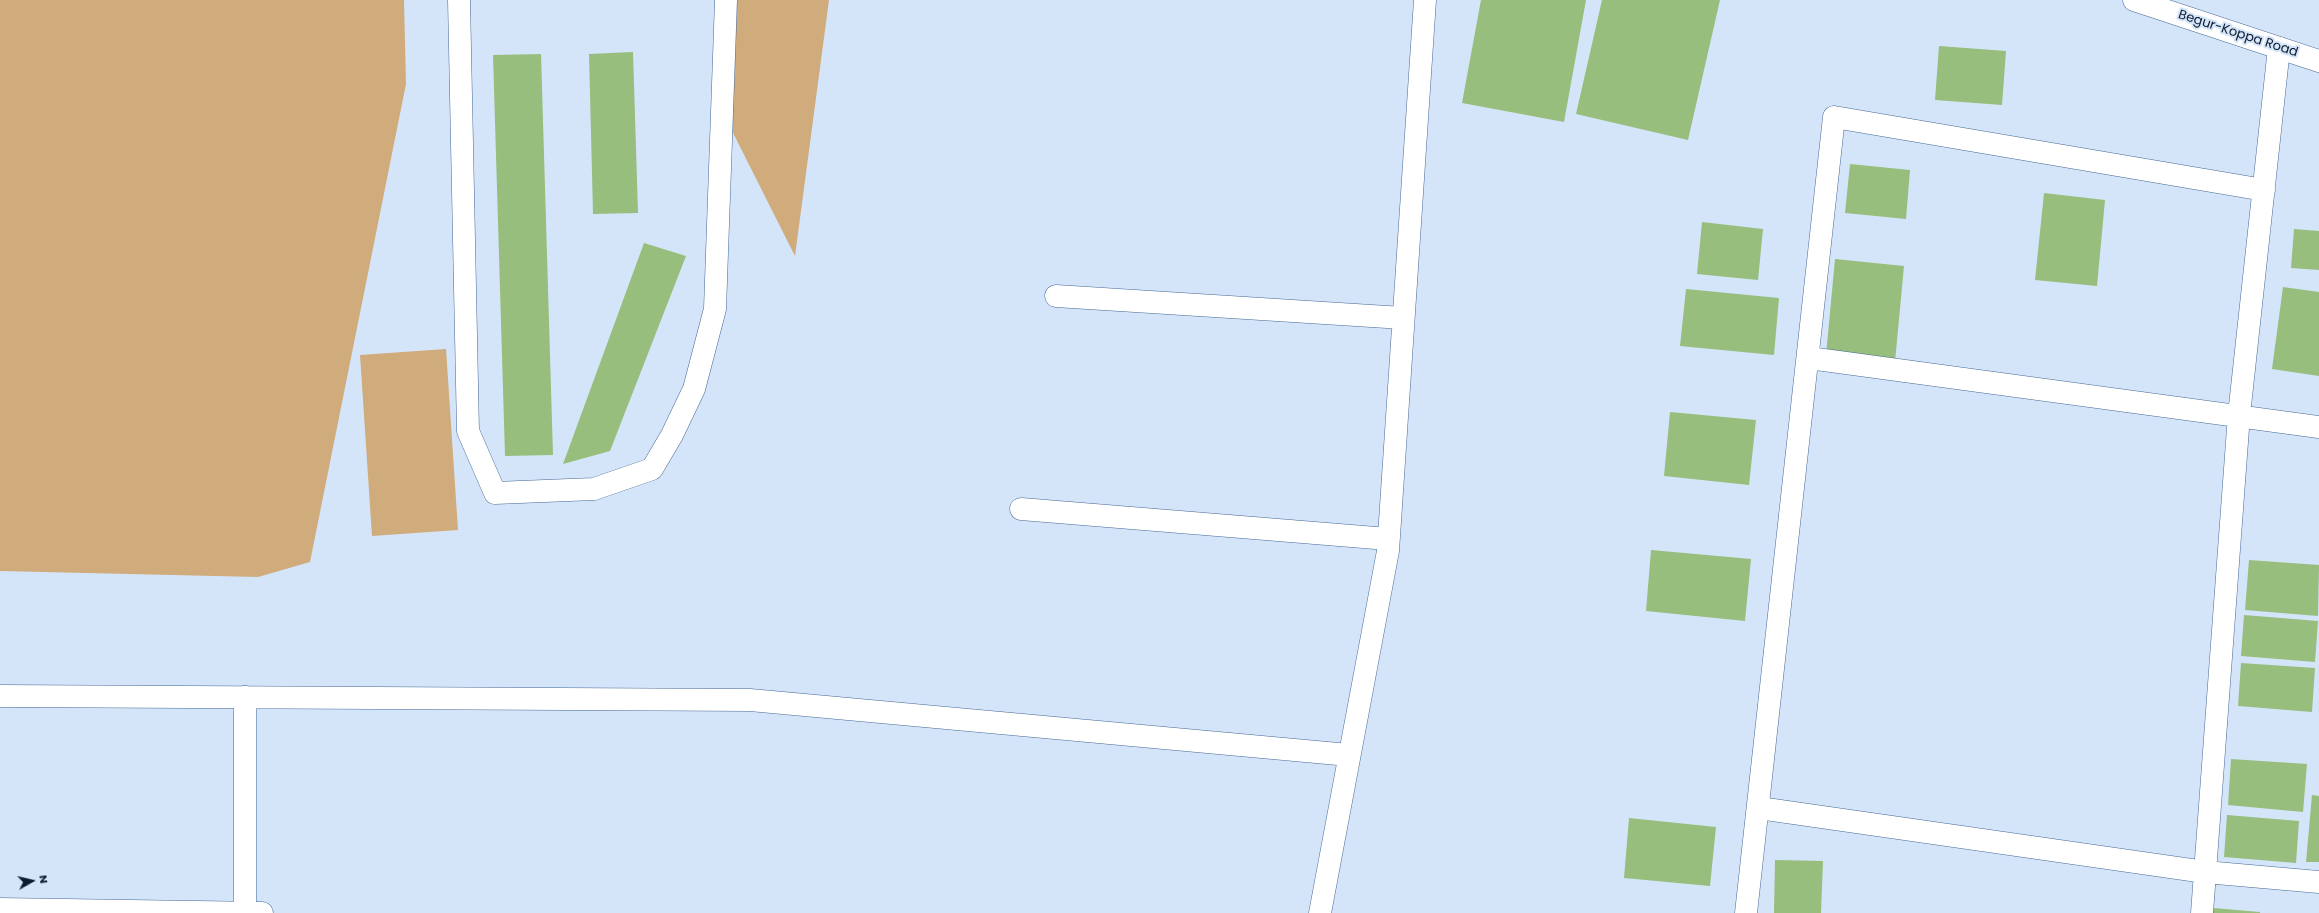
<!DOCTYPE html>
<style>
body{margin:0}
#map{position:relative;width:2319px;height:913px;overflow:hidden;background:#d5e5f9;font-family:Poppins,sans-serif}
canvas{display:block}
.north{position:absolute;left:12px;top:861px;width:40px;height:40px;-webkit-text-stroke:3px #d5e5f9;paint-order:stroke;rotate:82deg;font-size:11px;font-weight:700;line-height:16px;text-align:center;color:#0c1b2d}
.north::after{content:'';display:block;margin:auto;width:14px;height:18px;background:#0c1b2d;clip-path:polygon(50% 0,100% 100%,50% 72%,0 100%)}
</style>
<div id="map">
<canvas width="2319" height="913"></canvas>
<div class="north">N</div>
</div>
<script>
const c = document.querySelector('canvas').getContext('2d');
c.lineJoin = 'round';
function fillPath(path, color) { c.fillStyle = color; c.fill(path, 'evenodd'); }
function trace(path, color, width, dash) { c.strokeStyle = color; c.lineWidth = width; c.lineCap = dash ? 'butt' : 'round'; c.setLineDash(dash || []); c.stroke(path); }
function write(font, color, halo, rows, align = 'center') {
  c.font = font + ' Poppins,sans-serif'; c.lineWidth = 4; c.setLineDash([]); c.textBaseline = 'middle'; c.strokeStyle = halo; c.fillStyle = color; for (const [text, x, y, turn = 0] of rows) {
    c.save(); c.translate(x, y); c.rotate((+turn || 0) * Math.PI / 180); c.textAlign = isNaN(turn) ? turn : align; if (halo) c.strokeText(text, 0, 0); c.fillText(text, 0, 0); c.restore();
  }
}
const green = new Path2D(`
 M0 0H404L406 84 310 562 258 577 0 571Z
 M726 0H829L795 256 728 123Z
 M446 349 458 530 372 536 360 355Z`);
const building = new Path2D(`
 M1481 0H1586L1564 122 1462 103Z
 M1602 0H1720L1688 140 1576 114Z
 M1939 46 2006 51 2002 105 1935 100Z
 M633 52 638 213 593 214 589 54Z
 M541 54 553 455 505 456 493 55Z
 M1850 164 1910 170 1906 219 1845 213Z
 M2044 193 2105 200 2097 286 2035 280Z
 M1702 222 1763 229 1758 280 1697 274Z
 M2294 229 2319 231V270L2291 268Z
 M644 243 686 256 610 451 563 464Z
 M1835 259 1904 266 1895 362 1826 355Z
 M2283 287 2319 292V376L2272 369Z
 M1686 289 1779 298 1774 355 1680 346Z
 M1670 412 1756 420 1749 485 1664 476Z
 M1651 550 1751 559 1745 621 1646 611Z
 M2249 560 2319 565 2318 616 2245 610Z
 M2244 615 2318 621 2315 662 2241 656Z
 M2241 663 2315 668 2312 712 2238 706Z
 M2231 759 2307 764 2303 812 2228 805Z
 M2312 795 2319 796V862H2306Z
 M2227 815 2299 821 2296 863 2224 857Z
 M1629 818 1716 827 1710 886 1624 878Z
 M1775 860 1823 861 1821 913H1774Z
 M2213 908 2260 912V913H2213Z`);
const minor = new Path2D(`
 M459 0 468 431 495 493 594 489 652 469 672 435 694 389 715 309 726 0
 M1056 296 1403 318
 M1809 358 2319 427
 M1021 509 1388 539
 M0 696 750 700 1349 755
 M1759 808 2205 872 2319 882
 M0 909 262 913
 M245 913V697
 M1320 913 1388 551 1425 0
 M1746 913 1834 117 2264 190
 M2202 913 2239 415 2279 48`);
const secondary = new Path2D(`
 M2134 0 2319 61`);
const streetNames = [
 ["Begur-Koppa Road",2238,34,18]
];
fillPath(green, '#d0ab7c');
fillPath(building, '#97be7d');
trace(minor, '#456994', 23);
trace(secondary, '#456994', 23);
trace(minor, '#fff', 22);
trace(secondary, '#fff', 22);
write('13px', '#0c1b2d', '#d5e5f9', streetNames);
</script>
